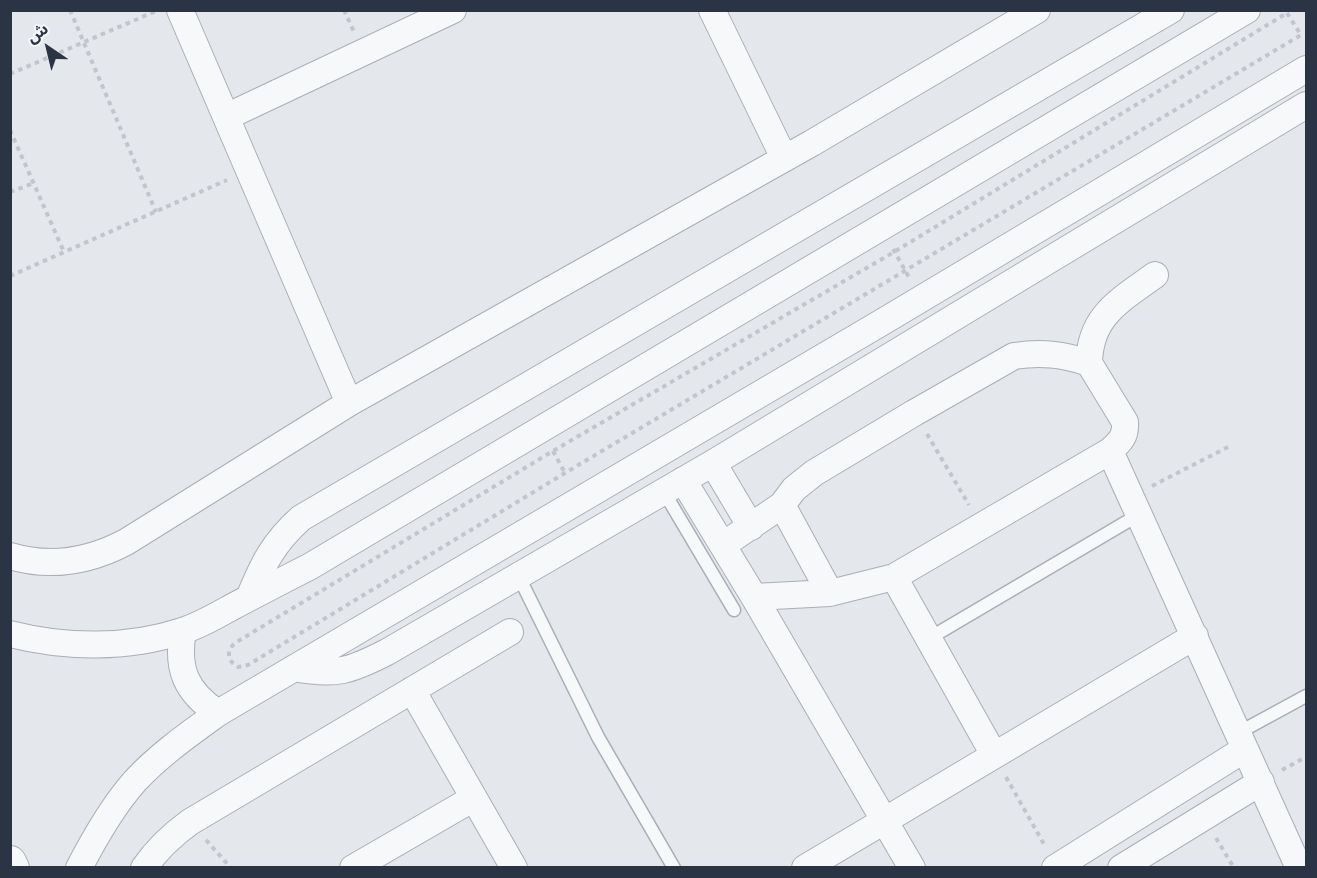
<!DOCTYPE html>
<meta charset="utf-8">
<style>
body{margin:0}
#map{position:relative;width:1317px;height:878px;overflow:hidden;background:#e4e7ec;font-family:"Roboto Condensed","Noto Sans Arabic",sans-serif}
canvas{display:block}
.frame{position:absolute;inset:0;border:12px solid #2b3445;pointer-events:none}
.north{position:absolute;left:18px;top:18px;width:60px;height:60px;-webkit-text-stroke:4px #f4f6f9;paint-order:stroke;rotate:325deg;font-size:16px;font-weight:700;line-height:24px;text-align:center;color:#2b3445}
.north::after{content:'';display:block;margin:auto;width:21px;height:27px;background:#2b3445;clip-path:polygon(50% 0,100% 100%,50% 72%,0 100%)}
</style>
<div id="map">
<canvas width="1317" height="878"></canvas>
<div class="frame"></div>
<div class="north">ش</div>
</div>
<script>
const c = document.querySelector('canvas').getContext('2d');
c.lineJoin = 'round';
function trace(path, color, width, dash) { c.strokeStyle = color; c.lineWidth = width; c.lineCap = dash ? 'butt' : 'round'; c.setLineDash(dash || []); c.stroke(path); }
const path = new Path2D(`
 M70 10 156 212
 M344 10 354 32
 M1287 13 1301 35 565 473 248 665 238 667C227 661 226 651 235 643L553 451 894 252Z
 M10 74 156 11
 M10 130 64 252
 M10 192 34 183
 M893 249 910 279
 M10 276 227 180
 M927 434 969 505
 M553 451 565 473
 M1152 486 1232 445
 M1282 770 1306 757
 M1006 777 1045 846
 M1216 838 1234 868
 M206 840 231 868`);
const service = new Path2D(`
 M664 492 734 610
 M519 577 598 737 674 868
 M928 639 1140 514
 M1238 733 1306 696`);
const minor = new Path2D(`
 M180 10 349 403
 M712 10 784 158
 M226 117 453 10
 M1089 363C1090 315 1121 300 1155 275
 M1110 451 1299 868
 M713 463 751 527
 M683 480 754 597 912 868
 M782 505 830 593
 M723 545 782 505 794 489 814 473 914 413 1014 356C1041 352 1063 354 1089 363L1125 422C1126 436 1121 441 1110 451L894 577 830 593 754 597
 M10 556C50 568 90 561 126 542L349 403 812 143 1037 10
 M894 577 994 755
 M249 598C263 564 273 543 301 518L1171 10
 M183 631C176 669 186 692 218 713
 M10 634C65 648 128 649 182 631 199 626 216 616 232 607 257 594 283 580 309 567L1247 10
 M294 668C336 676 350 671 387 652L713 463 1306 105
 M412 690 514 868
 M79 868C95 837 112 807 135 781 159 755 189 734 218 713L879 324 1306 69
 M144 868C157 849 172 835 190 822L510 632
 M353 868 474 798
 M805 868 1195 636
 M1055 868 1245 749
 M1121 868 1261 782`);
const tertiary = new Path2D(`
 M10 862 13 868`);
trace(service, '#a9aeb7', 15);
trace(minor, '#a9aeb7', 28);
trace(tertiary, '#a9aeb7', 34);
trace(path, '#c2c5cb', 4, [4.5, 4.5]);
trace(service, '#f7f8fa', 12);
trace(minor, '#f7f8fa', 26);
trace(tertiary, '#f7f8fa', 32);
</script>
